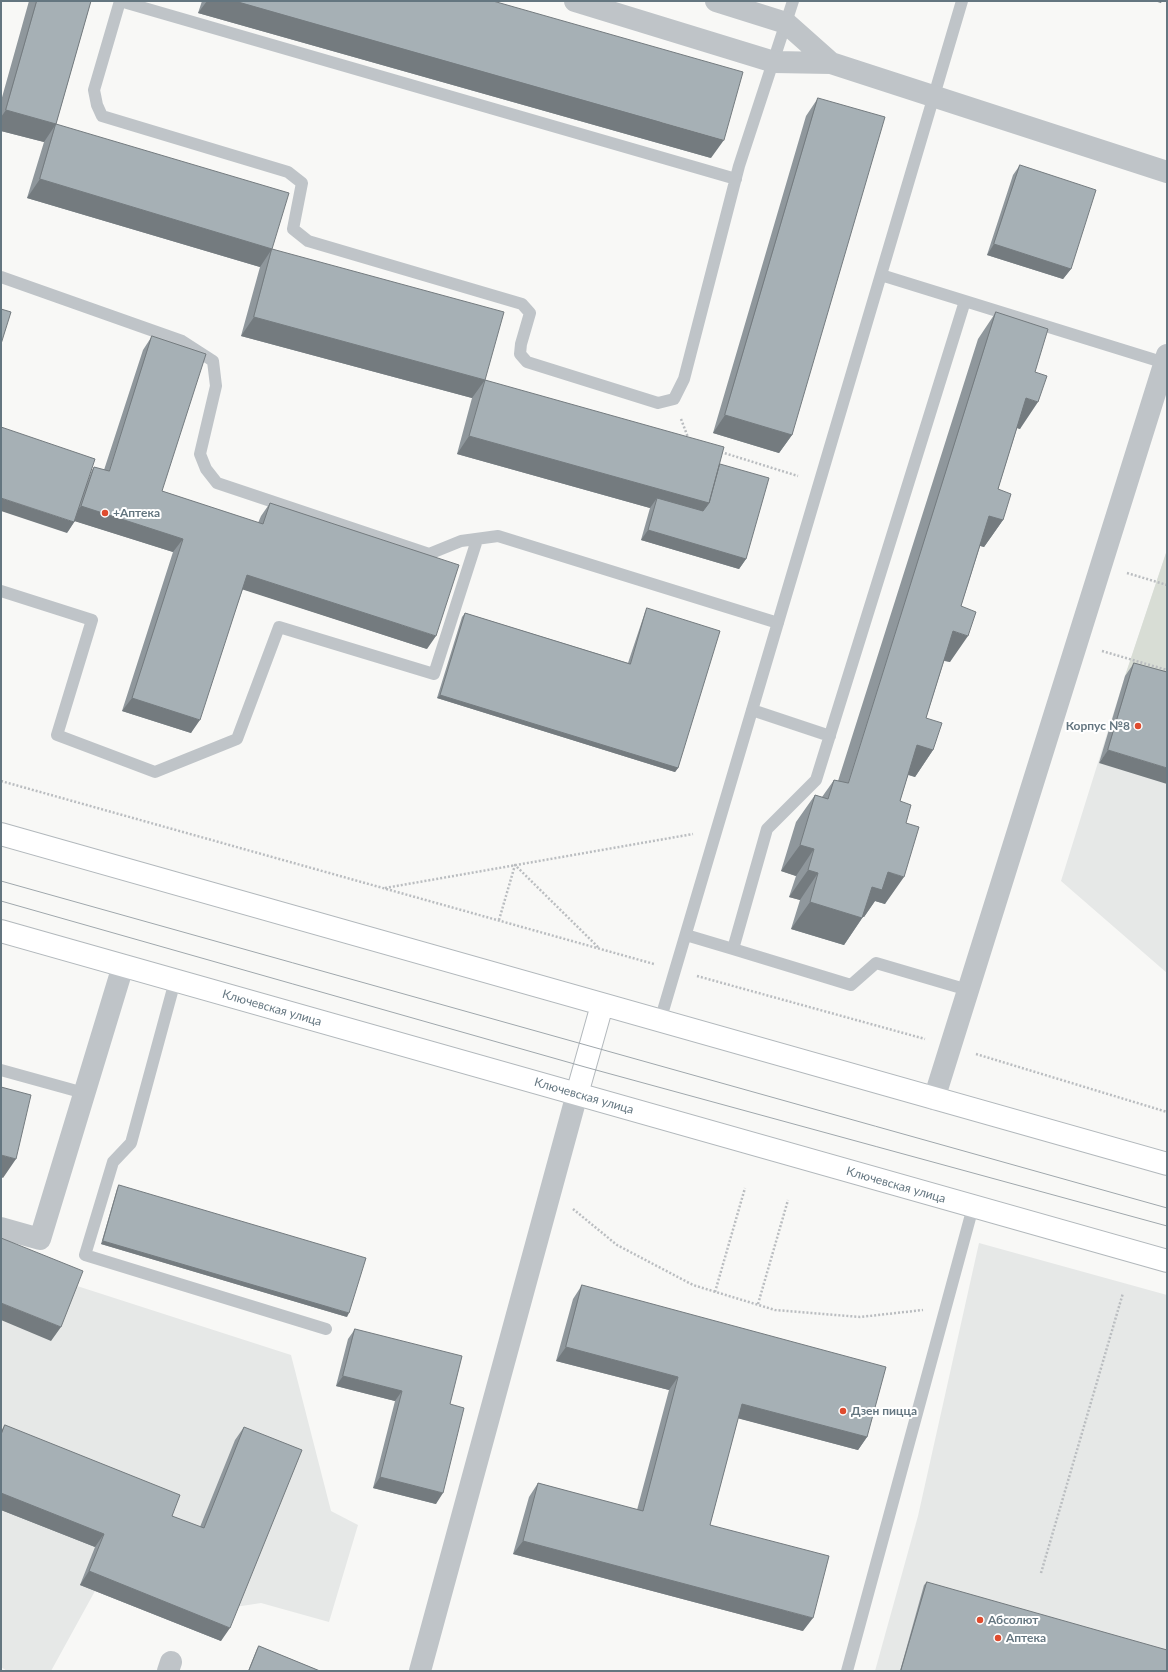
<!DOCTYPE html>
<meta charset="utf-8">
<style>
body{margin:0}
#map{position:relative;width:1168px;height:1672px;overflow:hidden;background:#f8f8f6;font-family:Lato,sans-serif}
canvas{display:block}
.frame{position:absolute;inset:0;border:2px solid #647680;pointer-events:none}
</style>
<div id="map">
<canvas width="1168" height="1672"></canvas>
<div class="frame"></div>
</div>
<script>
const c = document.querySelector('canvas').getContext('2d');
c.lineJoin = 'round';
function fillPath(path, color) { c.fillStyle = color; c.fill(path, 'evenodd'); }
function trace(path, color, width, dash) { c.strokeStyle = color; c.lineWidth = width; c.lineCap = dash ? 'butt' : 'round'; c.setLineDash(dash || []); c.stroke(path); }
function write(font, color, halo, rows, align = 'center') {
  c.font = font + ' Lato,sans-serif'; c.lineWidth = 4; c.setLineDash([]); c.textBaseline = 'middle'; c.strokeStyle = halo; c.fillStyle = color; for (const [text, x, y, turn = 0] of rows) {
    c.save(); c.translate(x, y); c.rotate((+turn || 0) * Math.PI / 180); c.textAlign = isNaN(turn) ? turn : align; if (halo) c.strokeText(text, 0, 0); c.fillText(text, 0, 0); c.restore();
  }
}
const built = new Path2D(`
 M1167 550V973L1061 881 1125 676Z
 M979 1243 1167 1295V1671H875L918 1516Z
 M1 1255 74 1285 291 1355 331 1511 358 1525 329 1622 261 1603 235 1607 221 1641 95 1591 51 1671H7L1 1667Z`);
const green = new Path2D(`
 M1167 550V689L1125 676Z`);
const path = new Path2D(`
 M681 419 689 440
 M721 452 798 476
 M1127 573 1167 585
 M1102 651 1167 670
 M1 781 654 964
 M385 888 693 834
 M499 920 515 865 599 948
 M697 976 925 1039
 M976 1054 1167 1112
 M573 1209 617 1245 693 1285 775 1310 860 1317 923 1310
 M715 1292 745 1188
 M758 1304 788 1200
 M1041 1573 1123 1293`);
const lane = new Path2D(`
 M120 1 94 90 97 105 102 116 288 172 302 183 293 229 308 241 522 304 530 313 521 344 520 354 527 362 658 403 674 399 684 379 739 166 793 1
 M120 1 736 179
 M881 275 1165 363
 M1 277 182 341 213 361 216 386 200 454 206 469 217 483 429 554 461 541 498 536 778 623
 M1 591 92 620 57 735 155 772 237 739 279 627 434 674 477 540
 M752 710 830 736
 M686 935 733 949 767 829 816 780 965 301
 M733 949 851 985 876 963 968 990
 M175 981 131 1143 113 1162 85 1255 326 1329
 M660 1021 962 1
 M1 1070 84 1093
 M847 1671 973 1207`);
const street = new Path2D(`
 M575 1 774 62 831 63 1167 172
 M716 1 786 23 831 63
 M934 1099 1167 355
 M1 1228 40 1239 123 966
 M168 1671 171 1662
 M420 1671 577 1094`);
const secondary = new Path2D(`
 M1 834 1167 1164
 M1 931 1167 1261
 M577 1094 602 1005`);
const tram = new Path2D(`
 M1 881 1167 1208
 M1 901 585 1067 1167 1226`);
const wall = new Path2D(`
 M29 1H91L56 124 272 249 485 380 720 464 746 559 739 569 641 540 650 508 457 454 472 398 241 336 260 267 27 198 44 142 1 131V101Z
 M202 1H493L711 158 198 13Z
 M818 98 792 435 779 453 713 433 806 116Z
 M1020 165 1071 269 1063 279 987 255 1013 175Z
 M996 312 1035 372 1020 429 1017 428 998 489 1003 520 984 547 980 546 961 606 950 662 944 661 926 718 933 750 915 777 908 775 900 801 906 823 885 904 875 901 864 917H863L844 945 791 929 800 900 789 897 796 876 781 871 796 822 815 795 822 797 834 780 838 781 978 339Z
 M152 336 162 491 258 523 261 516 270 503 427 649 243 589 191 733 122 711 173 552 75 521 67 533 92 470 94 467 104 470 143 350Z
 M647 608 678 768 675 772 437 698 462 617 465 613 628 663 645 612Z
 M1134 663 1167 672 1099 763 1125 676Z
 M119 1185 347 1317 101 1244 117 1189Z
 M582 1285 867 1437 858 1450 738 1418 710 1525 803 1631 513 1554 529 1497 538 1483 637 1510 669 1390 556 1361 573 1299Z
 M355 1329 450 1404 436 1504 373 1488 395 1401 336 1386 348 1339Z
 M5 1425 172 1516 200 1527 235 1440 244 1427 221 1641 80 1585 95 1547 1 1510V1431Z
 M927 1582 1167 1671H900L924 1585Z
 M259 1646 320 1671H248L257 1649Z`);
const shadedWall = new Path2D(`
 M207 1H235L724 140 711 158 198 13Z
 M1154 1H1162L1161 3Z
 M6 110 56 124 44 142 1 131V117Z
 M40 179 272 249 260 267 27 198Z
 M994 244 1071 269 1063 279 987 255Z
 M254 317 485 380 472 398 241 336Z
 M1026 398 1038 402 1020 429 1008 425Z
 M725 415 792 435 779 453 713 433Z
 M469 436 709 503 696 521 657 498 650 508 457 454Z
 M1 498 74 522 67 533 1 511Z
 M81 506 183 539 173 552 71 520Z
 M989 516 1003 520 984 547 971 543Z
 M648 530 746 559 739 569 641 540Z
 M247 575 436 636 427 649 238 588Z
 M953 631 968 636 950 662 934 658Z
 M440 695 678 768 675 772 437 698Z
 M132 698 200 720 191 733 122 711Z
 M917 745 933 750 915 777 898 771Z
 M1108 750 1167 768V784L1099 763Z
 M800 845 814 849 796 876 781 871Z
 M808 870 818 873 800 900 789 897Z
 M888 872 904 877 885 904 875 901 864 917 853 914 872 887Z
 M810 902 862 918 844 945 791 929Z
 M1 1155 16 1159 3 1178 1 1177Z
 M103 1241 349 1313 347 1317 101 1244Z
 M1 1303 61 1327 51 1341 1 1320Z
 M566 1347 678 1377 669 1390 556 1361Z
 M343 1376 402 1391 395 1401 336 1386Z
 M742 1404 867 1437 858 1450 733 1417Z
 M380 1477 443 1493 436 1504 373 1488Z
 M1 1493 104 1534 95 1547 1 1510Z
 M523 1541 813 1618 803 1631 513 1554Z
 M89 1571 230 1628 221 1641 80 1585Z`);
const building = new Path2D(`
 M37 1H91L56 124 6 110Z
 M235 1H493L743 72 724 140Z
 M818 98 885 117 792 435 725 415Z
 M56 124 289 193 272 249 40 179Z
 M1020 165 1096 190 1071 269 994 244Z
 M272 249 504 312 485 380 724 447 709 503 469 436 485 380 254 317Z
 M1 309 11 312 1 344Z
 M996 312 1048 329 1035 372 1047 376 1038 402 1026 398 998 489 1011 494 1003 520 989 516 961 606 976 612 968 636 953 631 926 718 942 723 933 750 917 745 900 801 911 805 906 823 919 827 904 877 888 872 882 890 872 887 862 918 810 902 818 873 808 870 814 849 800 845 815 795 828 799 834 780 848 783Z
 M152 336 206 354 162 491 263 524 270 503 459 565 436 636 247 575 200 720 132 698 183 539 81 506 94 467 109 471Z
 M1 427 95 459 74 522 1 498Z
 M720 464 769 478 746 559 648 530 657 498 703 511 709 503Z
 M647 608 720 631 678 768 440 695 465 613 630 664Z
 M1134 663 1167 672V768L1108 750Z
 M1 1087 31 1095 16 1159 1 1155Z
 M119 1185 366 1258 349 1313 103 1241Z
 M1 1238 83 1271 61 1327 1 1303Z
 M582 1285 886 1367 867 1437 742 1404 710 1525 829 1556 813 1618 523 1541 538 1483 643 1511 678 1377 566 1347Z
 M355 1329 462 1356 450 1404 464 1408 443 1493 380 1477 402 1391 343 1376Z
 M5 1425 180 1495 172 1516 204 1528 244 1427 302 1450 230 1628 89 1571 104 1534 1 1493V1435Z
 M927 1582 1167 1650V1671H901Z
 M259 1646 320 1671H249Z`);
const markers = [
 [105,513,4,"#df4c2f"],
 [1138,726,4,"#df4c2f"],
 [843,1411,4,"#df4c2f"],
 [980,1620,4,"#df4c2f"],
 [998,1638,4,"#df4c2f"]
];
const poiNames = [
 ["+Аптека",113,513],
 ["Корпус №8",1130,726,"right"],
 ["Дзен пицца",851,1411],
 ["Абсолют",988,1620],
 ["Аптека",1006,1638]
];
const streetNames = [
 ["Ключевская улица",272,1008,16],
 ["Ключевская улица",584,1096,16],
 ["Ключевская улица",896,1185,16]
];
fillPath(built, '#e6e8e7');
fillPath(green, '#d8ddd5');
trace(secondary, '#b2b8bc', 24);
trace(path, '#babdc0', 2.5, [2, 2]);
trace(lane, '#bfc4c8', 12);
trace(street, '#bfc4c8', 22);
trace(secondary, '#fff', 22);
trace(tram, '#9fa7ac', 1);
fillPath(wall, '#8f979c');
fillPath(shadedWall, '#747b7f');
fillPath(building, '#a6b0b5');
trace(building, '#747b7f', 1);
for (const [x, y, r, color] of markers) { const dot = new Path2D(); dot.arc(x, y, r, 0, 2 * Math.PI); c.fillStyle = color; c.fill(dot); trace(dot, '#fff', 1.5); }
write('bold 12px', '#647680', '#fff', poiNames, 'left');
write('12px', '#647680', '#fff', streetNames);
</script>
